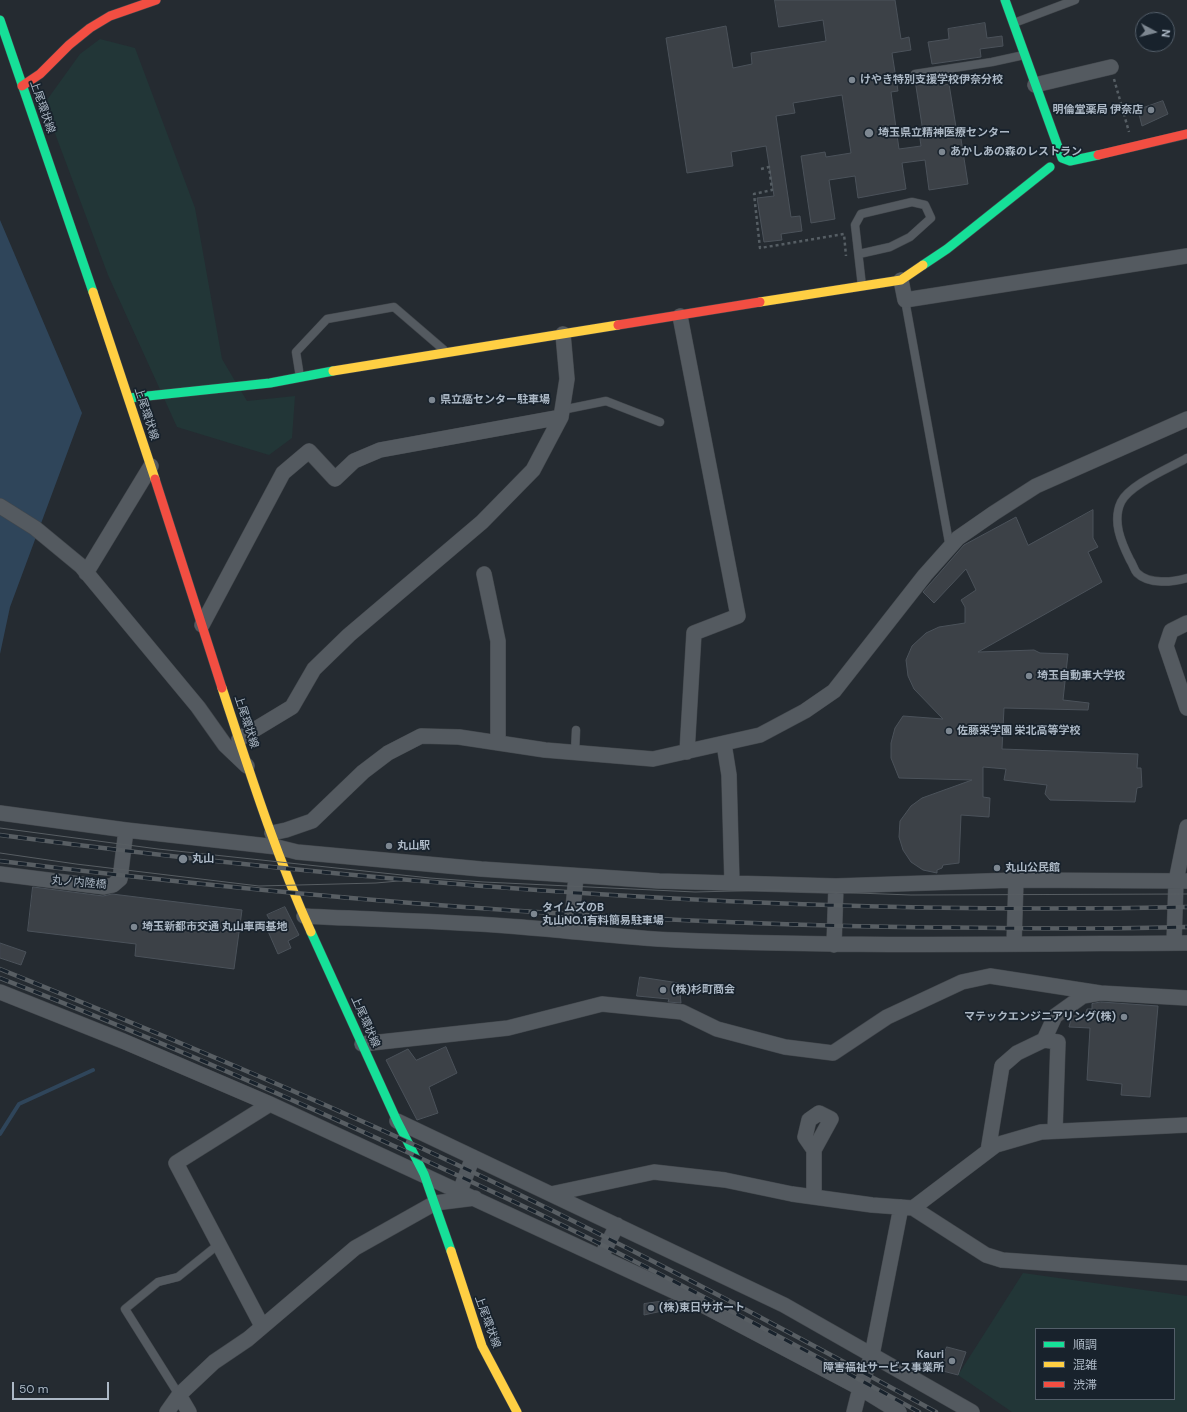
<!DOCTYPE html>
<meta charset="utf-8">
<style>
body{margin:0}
#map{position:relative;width:1187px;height:1412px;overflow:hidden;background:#252b31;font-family:"DM Sans","Noto Sans JP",sans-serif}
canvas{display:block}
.legend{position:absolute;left:1035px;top:1328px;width:140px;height:72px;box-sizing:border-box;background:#18222c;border:1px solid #535e69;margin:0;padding:5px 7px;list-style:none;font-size:12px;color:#acb8c5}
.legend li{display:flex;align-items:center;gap:8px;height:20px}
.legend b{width:20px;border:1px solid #535e69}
.north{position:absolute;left:1135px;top:12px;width:40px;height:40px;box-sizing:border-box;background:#18222c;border:1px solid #535e69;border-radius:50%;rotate:97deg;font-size:11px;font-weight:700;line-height:16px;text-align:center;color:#acb8c5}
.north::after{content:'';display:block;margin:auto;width:14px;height:18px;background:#7d8791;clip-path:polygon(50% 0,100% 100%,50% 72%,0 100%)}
.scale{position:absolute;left:12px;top:1382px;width:97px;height:18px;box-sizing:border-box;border:2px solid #acb8c5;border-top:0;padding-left:5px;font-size:12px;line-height:14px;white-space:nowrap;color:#acb8c5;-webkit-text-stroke:3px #18222c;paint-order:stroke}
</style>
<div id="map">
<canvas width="1187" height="1412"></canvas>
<ul class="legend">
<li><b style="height:5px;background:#16e098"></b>順調</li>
<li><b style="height:5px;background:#ffcf43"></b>混雑</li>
<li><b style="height:5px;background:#f24e42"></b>渋滞</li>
</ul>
<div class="north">N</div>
<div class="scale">50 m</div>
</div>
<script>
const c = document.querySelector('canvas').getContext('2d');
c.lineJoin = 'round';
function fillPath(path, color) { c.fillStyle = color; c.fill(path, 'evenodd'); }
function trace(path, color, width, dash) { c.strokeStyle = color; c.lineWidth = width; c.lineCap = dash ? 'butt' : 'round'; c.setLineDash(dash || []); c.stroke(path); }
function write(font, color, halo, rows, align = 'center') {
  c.font = font + ' "DM Sans","Noto Sans JP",sans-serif'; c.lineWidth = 3.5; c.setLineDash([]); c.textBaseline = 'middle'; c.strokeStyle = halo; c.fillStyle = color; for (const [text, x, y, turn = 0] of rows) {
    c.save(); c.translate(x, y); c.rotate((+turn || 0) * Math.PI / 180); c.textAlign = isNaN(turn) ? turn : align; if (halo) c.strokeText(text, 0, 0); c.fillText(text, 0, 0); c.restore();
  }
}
const green = new Path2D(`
 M100 39 135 48 195 208 222 359 247 401 295 396 292 438 269 455 177 427 108 275 44 104 80 54Z
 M1023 1273 1187 1296V1412H1012L958 1375ZM1036 1329H1174V1399H1036Z`);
const water = new Path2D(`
 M0 220 82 413 10 607 0 654Z`);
const stream = new Path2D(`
 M0 1134 19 1104 93 1070`);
const building = new Path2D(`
 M775 0H895L901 39 909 37 911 50 892 53 898 91 891 92 899 149 921 146 919 132H923L915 80 939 77 940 86 949 84 956 127 959 126 968 184 929 190 925 160 902 163 906 189 858 198 855 176 829 180 835 219 811 223 801 156 825 152 826 157 851 153 842 95 793 103 795 113 776 116 791 217 800 216 802 231 781 234 782 240 764 242 757 198 774 196 766 146 731 152 733 166 687 173 666 38 726 26 733 68 752 64 751 53 826 41 823 20 779 27Z
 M985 23 987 38 1002 36 1003 46 980 49 981 57 932 64 928 42 949 39 948 29Z
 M1163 101 1168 114 1142 126 1138 110Z
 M1093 510V538L1098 547 1088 552 1102 582 978 652 1034 650 1040 653 1068 654 1063 700 1089 703 1088 710 1004 708 1002 749 1138 754 1137 768H1141L1142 787 1137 788 1135 802 1050 800 1045 794 1047 785 1004 780 1006 769 983 767V797L990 798 989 817 961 815 959 863 943 865 942 868 937 870V873L923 870 911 862 903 850 899 837 900 821 911 806 922 798 972 780 899 778 891 758V743L895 728 903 716 943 719 914 689 908 676 906 660 912 646 926 633 939 627 965 623V607L961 600 976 590 966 569 934 603 923 592 964 545 1016 517 1028 545Z
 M33 887 103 896 112 894 242 910 234 969 135 956 136 944 28 931Z
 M285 907 299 935 288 941 291 948 278 954 267 929 273 926 267 915Z
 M0 943 26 952 21 965 0 958Z
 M640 977 679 983 681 1003 668 1002 669 999 637 996Z
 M1101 1002 1158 1006 1150 1097 1121 1095 1122 1084 1087 1080 1090 1028 1069 1027 1072 1016 1085 1015 1087 1009H1092V1004Z
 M446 1047 457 1073 429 1087 438 1113 417 1120 386 1060 408 1049 416 1060Z
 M672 1300 679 1304 680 1307 644 1315V1304Z
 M947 1347 966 1352 958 1375 939 1370Z`);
const path = new Path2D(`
 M1114 79 1129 132
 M761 169 769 167 772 190 754 194 760 248 844 234 846 256`);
const lane = new Path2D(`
 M1014 23 1075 0
 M915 74 992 62 1024 55
 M859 254 890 247 910 237 931 218 925 205 912 202 861 214 855 225 862 286
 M905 300 950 548
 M300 377 296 352 327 319 394 307 444 350
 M562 410 606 401 660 422
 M1187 458C1170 468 1130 484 1121 502 1112 521 1121 542 1130 560 1133 564 1134 570 1137 573 1149 585 1173 582 1187 578
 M575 752 576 730
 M179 1395 125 1309 158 1282 178 1277 219 1244`);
const street = new Path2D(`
 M1035 85 1111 67
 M901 280 905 300 1187 256
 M680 316 738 616 694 633 687 752
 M0 506 35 528 81 566 198 707 225 745 247 766
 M86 573 151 466
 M484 574 498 641V743
 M1187 623 1171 631 1166 646 1187 708
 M202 625 283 473 309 451 335 479 354 461 380 450 561 417
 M239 739 292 707 314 669 349 635 482 522 533 470 561 417 567 379 563 334
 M724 744 729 775 732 883
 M0 813 126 830 277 847 297 852 481 869 659 881 836 886 1016 880 1187 881
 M272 833 286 830 312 821 363 772 388 753 421 736 459 737 545 750 653 759 760 735 805 711 834 691 925 575 958 538 994 513 1036 486 1187 419
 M0 874 104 887 113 885 120 879 126 830
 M304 916C377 920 449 921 521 927 573 931 624 938 676 940 847 947 1017 944 1187 943
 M571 931 576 876
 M1174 943 1176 881 1187 827
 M1014 944 1016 880
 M834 945 836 886
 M0 992 123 1041 270 1104 695 1301 860 1388 899 1412
 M1044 1040 1055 1016 1083 996 1100 993 1187 998
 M362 1044 508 1028 602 1004 682 1012 717 1029 785 1047 833 1053 887 1017 962 982 990 976 1100 993
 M397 1121 784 1305 972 1412
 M988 1151 1002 1066 1017 1053 1044 1040 1058 1042 1055 1131
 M460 1191 473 1157
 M551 1194 654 1172 725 1180 792 1194 872 1205 913 1208 986 1255 1002 1260 1187 1273
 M814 1197V1150L805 1137 809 1120 819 1113 831 1119 814 1150
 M913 1208 996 1145 1041 1132 1187 1125
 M601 1257 617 1225
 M262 1326 176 1163 270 1104
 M179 1395 189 1412
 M167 1412 179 1395 214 1362 248 1339 355 1248 435 1203 475 1198
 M854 1412 860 1388 872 1355 901 1207`);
const fast = new Path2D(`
 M1005 0 1062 158 1070 161 1098 155
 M0 20 93 292
 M923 265 947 249 1050 167
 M129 398 270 383 333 371
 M311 932 397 1121 424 1174 451 1251`);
const slow = new Path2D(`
 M93 292 155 479
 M760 302 901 280 923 265
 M333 371 618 325
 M222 688C249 770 275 853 311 932
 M451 1251 482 1346 517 1412`);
const jam = new Path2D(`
 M22 86 40 74 69 45 90 28 110 16 156 0
 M1098 155 1187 134
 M618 325 760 302
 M155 479 222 688`);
const tram = new Path2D(`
 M0 828 158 849 430 878 484 882 695 892 775 890 911 895 1187 894
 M0 853 76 864 259 886 376 883 410 880`);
const rail = new Path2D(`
 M0 835C393 887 790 916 1187 907
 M0 861C299 898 599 922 900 927 996 928 1091 930 1187 927
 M0 969C129 1021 257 1074 384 1131 572 1216 755 1313 936 1412
 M0 978C178 1047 352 1125 525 1207 658 1271 789 1341 919 1412`);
const markers = [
 [852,80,4,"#7d8791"],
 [1151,110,4,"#7d8791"],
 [869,133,5,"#7d8791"],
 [942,152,4,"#7d8791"],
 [432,400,4,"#7d8791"],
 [1029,676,4,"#7d8791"],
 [949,731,4,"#7d8791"],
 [389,846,4,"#7d8791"],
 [183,859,5,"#7d8791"],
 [997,868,4,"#7d8791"],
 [534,914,4,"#7d8791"],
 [134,927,4,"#7d8791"],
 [663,990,4,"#7d8791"],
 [1124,1017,4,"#7d8791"],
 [651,1308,4,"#7d8791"],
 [952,1361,4,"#7d8791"]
];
const poiNames = [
 ["けやき特別支援学校伊奈分校",860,80],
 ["明倫堂薬局 伊奈店",1143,110,"right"],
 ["埼玉県立精神医療センター",878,133],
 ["あかしあの森のレストラン",950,152],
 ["県立癌センター駐車場",440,400],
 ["埼玉自動車大学校",1037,676],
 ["佐藤栄学園 栄北高等学校",957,731],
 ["丸山駅",397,846],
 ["丸山",192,859],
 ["丸山公民館",1005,868],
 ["タイムズのB",542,908],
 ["丸山NO.1有料簡易駐車場",542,921],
 ["埼玉新都市交通 丸山車両基地",142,927],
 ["(株)杉町商会",671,990],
 ["マテックエンジニアリング(株)",1116,1017,"right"],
 ["(株)東日サポート",659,1308],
 ["Kauri",944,1355,"right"],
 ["障害福祉サービス事業所",944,1368,"right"]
];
const streetNames = [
 ["上尾環状線",42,107,71],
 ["上尾環状線",146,414,72],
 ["上尾環状線",246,722,72],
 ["丸ノ内陸橋",79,883,5],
 ["上尾環状線",365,1022,66],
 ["上尾環状線",487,1322,70]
];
fillPath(green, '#223637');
fillPath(water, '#2f455a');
trace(stream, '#2f455a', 4);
fillPath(building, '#3c4147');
trace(building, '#4b525a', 1);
trace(lane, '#42474c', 9);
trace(street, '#42474c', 16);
trace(fast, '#42474c', 10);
trace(slow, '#42474c', 10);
trace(jam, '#42474c', 10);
trace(path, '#565e64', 2.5, [3, 3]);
trace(lane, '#545a60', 8);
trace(street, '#545a60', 15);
trace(fast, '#16e098', 9);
trace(slow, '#ffcf43', 9);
trace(jam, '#f24e42', 9);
trace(tram, '#585e63', 1);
trace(rail, '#585e63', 4.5);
trace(rail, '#18222c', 3, [9]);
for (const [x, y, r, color] of markers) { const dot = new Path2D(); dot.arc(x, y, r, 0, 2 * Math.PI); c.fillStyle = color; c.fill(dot); trace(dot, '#18222c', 1.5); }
write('bold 11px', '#acb8c5', '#18222c', poiNames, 'left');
write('11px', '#acb8c5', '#18222c', streetNames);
</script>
